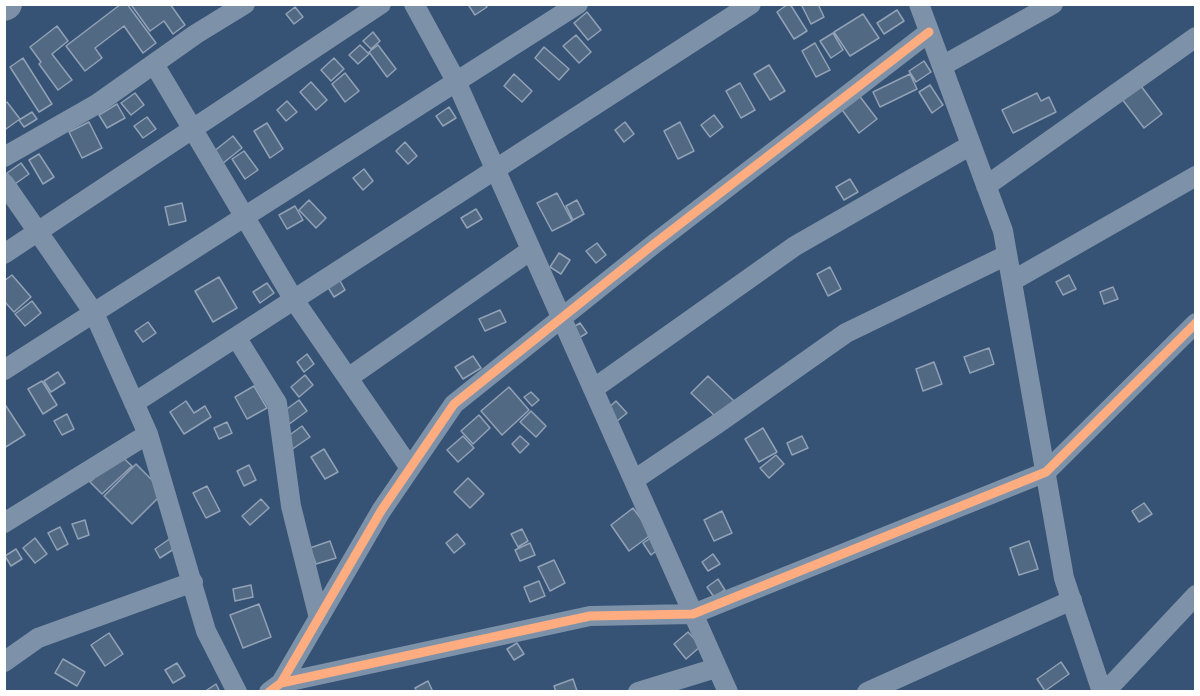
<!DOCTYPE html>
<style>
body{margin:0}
#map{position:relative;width:1200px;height:696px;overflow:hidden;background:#365274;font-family:Overpass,sans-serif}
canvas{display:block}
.frame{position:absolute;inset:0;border:6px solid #fff;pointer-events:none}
</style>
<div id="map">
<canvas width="1200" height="696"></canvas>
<div class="frame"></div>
</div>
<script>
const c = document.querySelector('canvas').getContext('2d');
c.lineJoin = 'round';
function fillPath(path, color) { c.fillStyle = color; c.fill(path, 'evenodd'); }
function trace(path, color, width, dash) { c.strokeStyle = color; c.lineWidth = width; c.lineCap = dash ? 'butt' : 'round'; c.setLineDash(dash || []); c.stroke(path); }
const building = new Path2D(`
 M121 4H127L156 43 143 53 124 26 95 48 102 58 85 71 66 46Z
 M135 4H170L185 25 173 34 164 21 150 31 132 6Z
 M471 4H485L487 7 475 15 469 6Z
 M788 4H790L807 31 794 39 777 12Z
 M801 4H818L824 17 811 24Z
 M295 7 303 17 294 24 286 14Z
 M897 10 904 21 884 34 877 23Z
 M587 12 601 30 588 40 574 23Z
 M863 14 879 38 850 56 834 32Z
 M57 26 68 41 52 54 72 80 58 90 39 64 41 62 30 47Z
 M373 32 380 41 371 49 363 41Z
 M833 33 843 50 831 58 820 41Z
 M576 35 591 52 579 63 563 46Z
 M815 43 830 70 816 77 802 51Z
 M360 45 369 54 358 64 349 55Z
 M378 45 396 69 387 77 369 52Z
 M544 47 569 69 559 80 535 58Z
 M23 58 52 104 39 112 10 67Z
 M334 58 344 69 331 81 321 70Z
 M924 61 931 72 916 82 909 71Z
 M769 65 785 91 770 100 754 74Z
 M345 73 359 91 345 102 332 84Z
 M514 74 532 91 522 102 504 86Z
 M910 74 917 89 880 107 873 92Z
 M311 82 327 100 316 110 300 92Z
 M740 83 755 110 741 118 726 91Z
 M930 85 943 105 932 113 919 92Z
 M1141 86 1162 114 1144 128 1122 99Z
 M135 93 144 105 131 115 121 103Z
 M1037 93 1041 101 1049 97 1056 112 1013 133 1002 110Z
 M858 94 877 119 859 133 840 107Z
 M287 101 297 112 286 121 277 110Z
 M7 102 20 119 6 129 4 126V104Z
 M117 104 125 118 107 128 99 115Z
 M449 107 456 118 443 126 436 116Z
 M32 112 37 119 24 127 19 120Z
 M714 115 723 127 710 137 701 125Z
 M147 117 156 129 143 138 134 126Z
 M89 122 102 148 82 158 69 132Z
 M625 122 634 134 624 142 615 130Z
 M680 122 694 151 678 159 664 131Z
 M267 123 283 149 270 158 254 131Z
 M233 136 242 148 222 164 213 152Z
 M405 142 417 156 408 164 396 151Z
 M244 151 258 170 245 179 232 159Z
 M39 154 54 177 43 184 29 160Z
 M21 163 29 174 15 184 7 173Z
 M364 169 373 181 363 190 353 178Z
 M850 179 858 192 844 200 836 187Z
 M557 193 572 221 552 231 537 203Z
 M309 200 326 218 316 228 299 210Z
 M577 200 584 214 573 220 566 206Z
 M182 203 186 221 169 225 165 207Z
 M295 206 303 220 287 229 279 215Z
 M476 209 482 219 467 228 461 218Z
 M597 243 606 255 596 263 586 251Z
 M559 253 570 260 561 274 550 267Z
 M830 267 841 289 828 296 817 274Z
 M12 275 31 297 14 312 4 301V281Z
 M1069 275 1076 289 1063 295 1056 282Z
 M219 277 237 308 213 322 195 291Z
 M338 277 345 290 334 297 326 284Z
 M267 283 274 293 260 303 253 292Z
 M1113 287 1118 299 1104 304 1100 292Z
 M32 301 41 313 25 326 15 314Z
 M500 310 506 322 485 331 479 319Z
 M148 322 156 333 143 342 135 331Z
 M580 323 587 333 569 344 562 334Z
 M989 348 994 364 970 373 964 357Z
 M307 354 314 364 304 372 297 362Z
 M473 356 481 368 463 379 455 367Z
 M934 362 942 384 923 391 916 369Z
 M58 372 65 383 51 392 44 381Z
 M305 375 313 385 299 397 291 387Z
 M708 376 734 401 717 418 691 393Z
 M42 381 57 405 43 414 28 389Z
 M254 386 267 408 247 419 235 397Z
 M509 387 529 410 502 435 481 411Z
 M531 392 539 400 532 406 524 397Z
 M299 400 307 411 288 425 280 414Z
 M186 401 194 413 205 406 211 417 184 434 170 412Z
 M616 401 627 413 616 422 606 410Z
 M4 403 25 435 4 448Z
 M531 411 546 426 536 437 520 422Z
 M67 414 74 429 62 435 54 421Z
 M479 415 490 428 473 444 461 431Z
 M227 422 232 433 219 439 214 428Z
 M302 426 310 437 291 450 284 439Z
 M763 428 777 452 759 462 745 439Z
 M463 436 474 448 458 462 447 450Z
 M520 436 529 444 520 453 512 444Z
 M802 436 808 448 792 455 787 443Z
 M324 449 338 472 325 479 311 457Z
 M119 454 132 466 102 494 90 482Z
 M776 455 784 464 769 478 760 468Z
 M136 464 164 492 132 524 104 496Z
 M249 465 256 480 244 486 237 471Z
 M468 478 484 494 470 508 454 492Z
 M207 486 220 511 206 518 193 493Z
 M261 499 269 508 250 525 242 516Z
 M1144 503 1152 514 1139 522 1132 511Z
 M633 508 652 534 629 551 611 525Z
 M722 511 732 533 714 541 704 520Z
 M85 520 89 535 78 539 72 524Z
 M60 527 68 544 57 550 48 533Z
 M522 529 528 541 518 547 511 534Z
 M457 534 465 544 454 553 446 543Z
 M652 537 660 548 651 555 643 543Z
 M35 538 47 554 35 563 23 548Z
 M171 538 177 547 160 558 155 549Z
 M330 541 336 558 316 564 310 548Z
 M1029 541 1038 569 1019 575 1010 548Z
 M530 543 535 555 520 561 515 550Z
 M16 549 22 559 11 566 5 556Z
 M713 554 720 564 708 571 702 562Z
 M554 560 565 583 550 591 538 567Z
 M718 579 725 590 714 597 707 587Z
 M539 581 545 596 530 602 524 587Z
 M251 585 253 597 235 601 233 589Z
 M259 604 271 637 243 648 230 615Z
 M688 632 701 646 686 659 674 644Z
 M109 633 123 654 105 666 91 645Z
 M517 643 524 654 514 660 507 649Z
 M63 659 85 672 77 686 55 673Z
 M1061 662 1069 674 1045 691 1037 679Z
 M177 663 185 676 173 683 165 670Z
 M573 679 577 691 556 692 554 686Z
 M428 681 433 692H417L415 688Z
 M216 684 220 692H204Z`);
const minor = new Path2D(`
 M414 4 456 81 728 692
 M919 4 1003 231 1064 578 1102 692
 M154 64 294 300 410 468
 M942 66 1053 4
 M4 157 97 104 196 34 245 4
 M4 183 94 313 148 434 206 631 237 692
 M986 186 1196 37
 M4 254 381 4
 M1012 281 1196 176
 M236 337 277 403 291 506 319 618
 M4 370 578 4
 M348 378 531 250
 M593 389 795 246 971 145
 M134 403 751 4
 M634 480 717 424 846 333 1007 255
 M4 523 148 434
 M4 662 38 638 193 582
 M281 683 381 511 454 404 654 244 929 32
 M269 692 281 683 590 616 693 614 1046 472 1196 323
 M638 692 716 668
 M867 692 1072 600
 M1105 692 1196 595`);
const trunk = new Path2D(`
 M4 5 6 4`);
const cycleway = new Path2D(`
 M281 683 381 511 454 404 654 244 929 32
 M269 692 281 683 590 616 693 614 1046 472 1196 323`);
fillPath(building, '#526984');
trace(building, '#92a2b6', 1.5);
trace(minor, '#7d92a8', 20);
trace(trunk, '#7e90a7', 32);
trace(cycleway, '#ffac80', 9);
</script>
